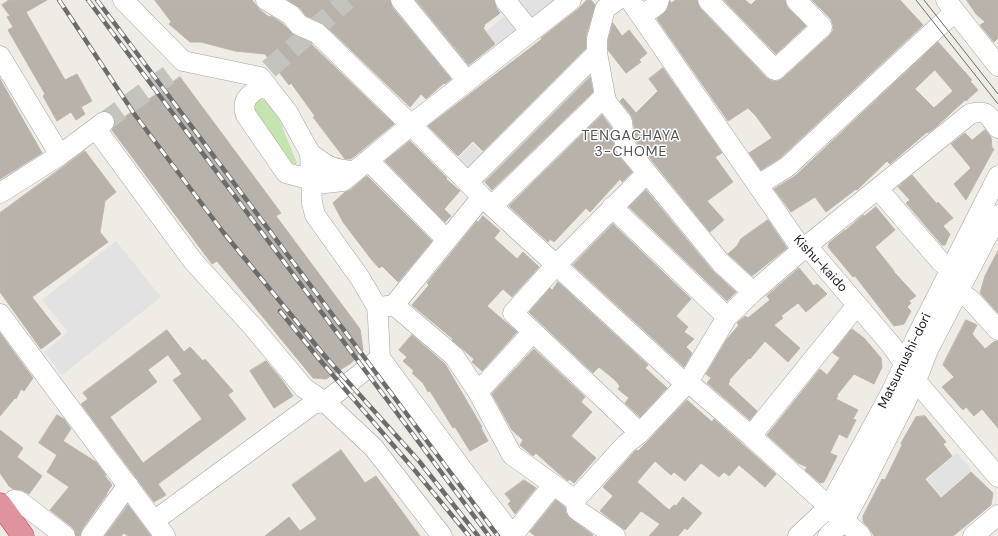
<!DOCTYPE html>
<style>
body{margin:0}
canvas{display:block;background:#eeece5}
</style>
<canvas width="998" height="536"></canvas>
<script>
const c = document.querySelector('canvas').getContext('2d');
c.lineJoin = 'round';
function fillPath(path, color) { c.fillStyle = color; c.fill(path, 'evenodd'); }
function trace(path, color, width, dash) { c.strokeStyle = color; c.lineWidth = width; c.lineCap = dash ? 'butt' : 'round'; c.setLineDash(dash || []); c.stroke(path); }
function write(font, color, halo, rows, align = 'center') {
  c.font = font + ' "DM Sans",sans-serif'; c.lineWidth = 3; c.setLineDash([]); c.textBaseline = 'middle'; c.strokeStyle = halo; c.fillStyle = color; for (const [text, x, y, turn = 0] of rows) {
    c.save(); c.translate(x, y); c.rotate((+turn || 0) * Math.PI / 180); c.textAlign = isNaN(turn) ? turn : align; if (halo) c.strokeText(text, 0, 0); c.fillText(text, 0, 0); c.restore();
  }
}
const grass = new Path2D(`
 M257 99 266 100 275 109 297 163 293 166 253 110 252 104Z`);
const parking = new Path2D(`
 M514 0H558L535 18 527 16Z
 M509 13 517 23 516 32 498 47 486 31Z
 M473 143 488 158 472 175 456 160Z
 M116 241 161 297 62 375 44 352 68 332 42 300Z
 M957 453 972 470 941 496 927 479Z`);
const building = new Path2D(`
 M9 0H47L26 12 65 80 77 74 92 101 81 107 85 114 76 120 71 112 57 121 43 96 45 94 8 30 13 27 7 17 10 16 2 5Z
 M155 0H252L260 10 269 17 271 16 283 24 294 35 310 43 394 124 351 159H345L313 117 315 116 304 101 291 83 289 85 265 54 235 51 201 42H190L169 24 171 22Z
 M288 0H390L392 7 451 79 445 84 444 83 426 99 421 94 410 107 325 25 306 16 300 8Z
 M416 0H494L496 7 500 13 484 25 485 26 483 28 495 44 469 65Z
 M587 0H591L595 5 586 36V48L483 151 473 141 458 156 428 126 542 39 541 38 578 9Z
 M676 0H697L700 8 767 78 772 81H778L783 78 830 35 833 31V25L831 19 812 0H900L923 25 780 158 761 170 749 153 772 138 756 116 748 108 728 121 657 19 667 10 670 1 671 3Z
 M724 0H745L751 5 756 0H785L788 8 806 26 776 54Z
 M967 0H998V38L994 42 980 25 985 22 976 14Z
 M613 23 622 36 629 30 647 53 639 60 641 62 626 73 608 50V41Z
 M938 42 972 80 970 81 978 90 966 101 965 100 936 127 928 133 927 132 890 164 887 161 857 190 856 189 826 212 815 197 791 212 774 189 795 176ZM935 70 953 91 934 108 915 89Z
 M663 68 722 153 715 157 733 182 707 201 724 220 710 232 636 141 633 120 631 115 620 101 623 98 636 113 658 91 649 79Z
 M180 77 281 213 276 216 360 329 363 350 351 363 326 379 313 378 217 261 212 264 112 130 115 124Z
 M590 77 593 92 492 190 485 182Z
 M0 79 42 153 0 179Z
 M602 115 611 127 614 147 616 153 632 172 622 182 620 179 590 212 586 208 554 242 550 239 548 242 509 206Z
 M985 130 991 137 992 148 994 149 966 200 954 184 971 168 951 144 965 133 972 140Z
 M410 141 447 178 446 179 460 191 444 209 451 216 445 222 385 161Z
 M85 151 116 192 105 201 100 232 108 242 32 297 61 334 41 349 0 292V213Z
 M912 175 937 204 938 202 953 218 943 226 950 234 945 245H942L906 203 910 200 898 187Z
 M367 176 432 241 398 282 382 266 379 268 371 259 343 222 333 203 345 192 350 190Z
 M646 190 712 270 736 292 727 301 629 207Z
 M876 207 895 230 875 247 894 271V272L916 296 909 301 911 303 907 307 911 311 904 324 894 326 855 276 853 277 828 247 829 243 845 230V231L863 215 864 216Z
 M483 216 500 231 494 238 517 259 523 252 539 267 512 297 503 289 487 306 517 332 482 371 472 362 474 359 452 340 453 339 412 305 429 285 427 283 477 221 478 222Z
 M768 220 787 248 752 276 728 254 737 246 741 239Z
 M613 224 691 299 676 316 688 327 684 332 694 339 686 347 692 353 684 367 573 265Z
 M998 251V313L980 293 985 276Z
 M799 268 814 286 817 284 827 294 806 312 798 303 781 316 783 318 774 325 800 348 788 362 765 341 750 359 749 358 729 380 730 381 728 384 757 411 750 420 707 383 711 378 706 374 727 339 739 325 737 323 745 316 748 318 770 300 767 296Z
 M558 282 648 365 645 368 667 388 640 417 625 403 629 398 618 389 620 386 615 380 599 367 593 373 529 312 550 288 552 290Z
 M966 320 977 325 972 334 985 349 995 341H998V428L982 409 974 416 966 407 963 410 942 387 954 377 943 365Z
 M852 329 864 338 881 358 882 367 874 384 854 374 837 395 838 396 836 399 858 410 853 419 856 420 847 438 839 434 830 453 837 456 824 482 820 483 805 470 807 467 798 463 767 435 820 369 827 375 840 358 833 353Z
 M167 330 184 352 190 347 203 361 205 359 233 391 228 395 246 419 158 484 166 495 154 502 81 404 88 399 83 393ZM168 355 182 374 173 380 202 419 143 463 110 417 157 382 148 370Z
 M0 333 33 378 24 391 21 389 16 399 15 398 0 416Z
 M412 335 445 364 475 415 482 427 481 428 488 441 470 451 455 427 453 428 430 391 428 392 423 383 412 373 414 371 403 361 407 357 399 350Z
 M534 349 585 397 581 402 592 412 571 436 596 458 574 483 569 479 568 481 558 473 536 453 533 456 520 445 523 440 512 430 492 394Z
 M266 361 282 380 293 396 274 408 250 371Z
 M687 400 712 422 714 419 776 474 765 487 739 465 729 476 724 472 719 477 701 463 685 481 674 472 671 475 655 461 637 482 669 510 674 505 676 506 683 497 702 513 687 530 685 528 678 536H649L660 524 641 511 625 530 600 511 613 496 603 487 634 452 637 450 638 451 648 441Z
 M57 415 64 419 71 429 63 441 96 462 106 475 105 476 112 485 106 494H107L82 529 80 536H76L75 531 72 527 50 510 69 487 47 472 57 455 39 443Z
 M925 416 946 442 943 444 952 456 925 479 941 498 971 472 993 493 991 505 953 536H874L869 528 863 522V516L882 479 885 480 902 445 901 443 916 417Z
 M0 430 23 448 17 457 42 476 29 494 22 490 13 489 9 486 0 473Z
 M341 450 365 483 376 476 420 536H265L289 517 300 531 317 519 292 485Z
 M524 480 536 488 515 514 508 504 511 501 505 494Z
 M556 500 565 507 566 513 571 519 593 535 592 536H535L530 532Z
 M128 505 151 536H128L124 533 121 536H105Z`);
const minorTunnel = new Path2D(`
 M269 69 347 0
 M104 122 177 69`);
const minor = new Path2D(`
 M123 0 183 61 260 77 288 113 310 153 312 203 315 215 360 278 377 307 378 318 380 358 468 477 513 536
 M266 0 291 15 299 25 317 33 411 125 482 197 679 378 688 382 751 436 861 536
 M401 0 467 81
 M505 0 530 31
 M617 0 605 9 597 39V53L605 96 607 103 622 122 625 146 721 263 753 292
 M630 0 797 242 803 249 812 252 892 346 916 381 998 477
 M708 0 775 70 822 27 796 0
 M946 0 998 66
 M641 16 657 5 659 0
 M0 56 60 155
 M269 89 258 88C248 96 241 101 246 115L286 173 325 183 343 181 411 125 571 0
 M96 129 193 261 253 327 304 388 325 402 374 448 442 536
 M310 153C326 166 333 170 354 171
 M368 160 447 240
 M468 182 597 53
 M758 185 787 167 938 27 955 12
 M878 189 941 262 951 269
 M0 193 60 155 104 122
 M492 206 605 96
 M612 207 727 317
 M957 292 970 299 998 330
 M394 305 454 356 478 392 512 455 575 500 577 510 615 536
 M381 307 394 305 482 197
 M0 314 165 536
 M478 392 532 333
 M640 433 513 313 556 265 647 173
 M751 436 857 305
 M14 500 19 501 65 536
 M575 500 626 444 640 433 688 382 727 317 753 292 803 249 970 114C988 109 988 116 998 128
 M154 521 313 404 325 402 380 358
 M513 535 553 485
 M91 536 128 485
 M798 536 829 507 892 391 916 338 998 176
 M828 536 844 521 858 495 916 381 928 350 998 215
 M973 536 998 515`);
const highway = new Path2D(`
 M0 504 23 536`);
const tram = new Path2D(`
 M916 0 998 104
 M924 0 998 94`);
const rail = new Path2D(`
 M59 0 135 115 223 232 324 355 419 461 478 536
 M88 0 489 536
 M97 0 498 536
 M280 311 319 359 412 467 469 536`);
const streetNames = [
 ["Kishu-kaido",820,264,47],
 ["Matsumushi-dori",905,361,-64]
];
const neighbourhoodNames = [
 ["TENGACHAYA",631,136],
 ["3-CHOME",631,152]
];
fillPath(grass, '#c6e4b0');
fillPath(parking, '#e2e2e2');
fillPath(building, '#b8b2ab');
trace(building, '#bfb4a9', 1);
trace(minorTunnel, '#c4c3bd', 20, [20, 10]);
trace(minor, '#a2a2a2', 21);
trace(highway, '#cc335e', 23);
trace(minor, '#fff', 20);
trace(highway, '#df949d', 22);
trace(tram, '#6c6c6c', 1);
trace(rail, '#6c6c6c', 4.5);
trace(rail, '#fff', 3, [9]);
write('13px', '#1e1e1e', '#fff', streetNames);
c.letterSpacing = '1px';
write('14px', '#515151', '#fff', neighbourhoodNames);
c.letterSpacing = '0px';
</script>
